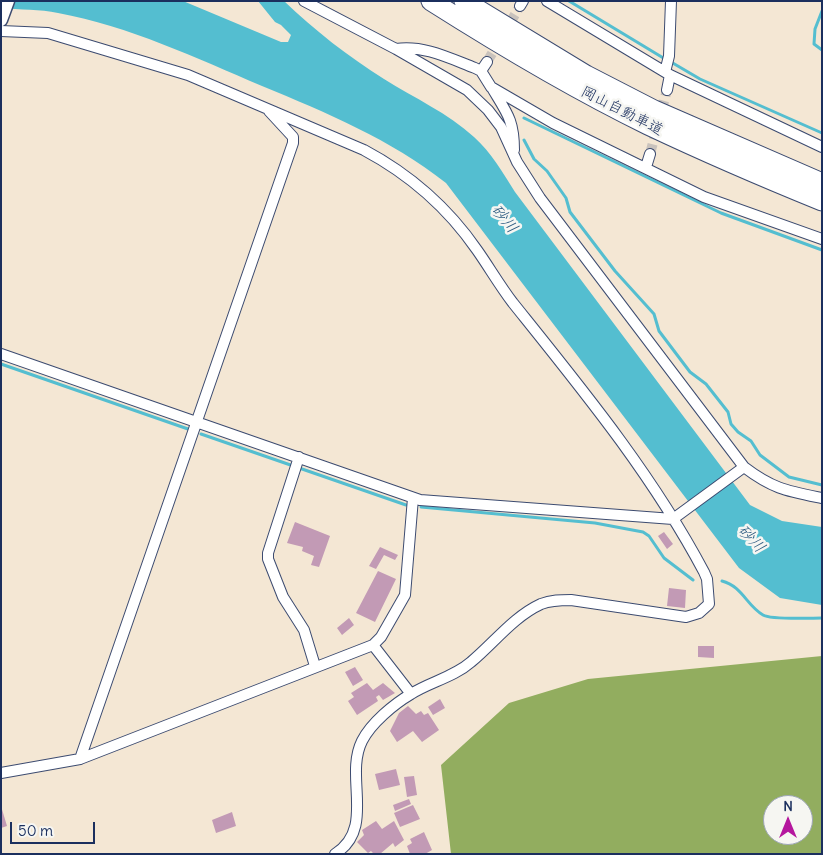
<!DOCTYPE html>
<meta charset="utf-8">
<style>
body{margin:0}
#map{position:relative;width:823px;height:855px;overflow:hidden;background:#f4e7d4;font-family:Delius,sans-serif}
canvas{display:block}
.frame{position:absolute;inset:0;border:2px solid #1b2f5e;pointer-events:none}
.north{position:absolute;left:763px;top:795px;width:50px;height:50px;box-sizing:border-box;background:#f6f6f2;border:1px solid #9ea6b7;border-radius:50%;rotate:0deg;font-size:14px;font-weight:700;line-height:20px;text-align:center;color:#1b2f5e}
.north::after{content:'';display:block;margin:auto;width:18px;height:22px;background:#b5179e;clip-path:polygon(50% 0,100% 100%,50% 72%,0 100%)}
.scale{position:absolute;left:10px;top:822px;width:85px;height:22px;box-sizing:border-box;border:2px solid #1b2f5e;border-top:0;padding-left:6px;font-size:15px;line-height:18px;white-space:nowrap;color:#1b2f5e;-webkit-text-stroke:4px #f6f6f2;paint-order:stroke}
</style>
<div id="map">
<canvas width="823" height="855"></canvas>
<div class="frame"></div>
<div class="north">N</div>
<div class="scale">50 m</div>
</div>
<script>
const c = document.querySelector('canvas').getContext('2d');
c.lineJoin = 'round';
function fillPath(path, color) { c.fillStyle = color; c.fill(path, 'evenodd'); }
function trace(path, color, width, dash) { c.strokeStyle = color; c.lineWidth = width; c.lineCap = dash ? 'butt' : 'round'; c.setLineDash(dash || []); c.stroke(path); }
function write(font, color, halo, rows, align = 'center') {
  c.font = font + ' Delius,"Klee One",sans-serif'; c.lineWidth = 5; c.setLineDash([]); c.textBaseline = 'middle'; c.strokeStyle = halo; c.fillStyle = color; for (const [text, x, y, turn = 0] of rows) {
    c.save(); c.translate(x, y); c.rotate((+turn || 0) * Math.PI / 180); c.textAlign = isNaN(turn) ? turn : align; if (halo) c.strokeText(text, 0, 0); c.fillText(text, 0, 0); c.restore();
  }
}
const forest = new Path2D(`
 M822 656V854H451L441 765 509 703 588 679ZM773 805H803V835H773Z`);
const water = new Path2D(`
 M1 1H183L281 42H288L291 35 281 25 275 22 258 1H284C314 30 349 57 384 79 414 98 448 113 474 137 491 152 503 173 515 192L750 505 782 521 822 527V605L780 598 739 568 446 183C390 139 327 113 262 86 196 58 129 26 58 13 40 9 20 10 1 8Z`);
const stream = new Path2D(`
 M569 1 665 59
 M822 11 815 29 814 44 822 50
 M671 62 700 79 822 133
 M524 118 721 213 822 250
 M524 140 534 159 547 171 566 198 570 212 615 271 654 314 659 331 690 372 706 384 728 412 731 424 738 432 751 441 760 455 789 477 822 485
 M1 364 188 429
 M201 434 406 505
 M421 507 595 523 643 532 649 536 664 558 693 580
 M722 581C742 586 747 606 763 615 771 620 810 618 822 618`);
const building = new Path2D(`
 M295 522 330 536 319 567 311 565 314 556 302 551 303 547 287 543Z
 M664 532 673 544 667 549 658 536Z
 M380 547 398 555 395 560 384 555 376 569 369 566Z
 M378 571 396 579 375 622 356 613Z
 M669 588 686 590 685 608 667 606Z
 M349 618 354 625 342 635 337 628Z
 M698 646H714V658L698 657Z
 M355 667 363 680 353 686 345 672Z
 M367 683 373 690 383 683 395 693 383 700 379 695 376 697 378 701 357 715 348 701 354 697 351 693Z
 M440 699 445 708 433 715 428 707Z
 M408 706 416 714 421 711 424 715 428 713 439 730 422 742 413 731 397 742 390 731 399 713Z
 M396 769 400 785 379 790 375 774Z
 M414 776 417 795 407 797 404 777Z
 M409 799 411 804 395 811 393 805Z
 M413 805 420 819 400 827 394 813Z
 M1 806 7 826 1 828Z
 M232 812 236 826 216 833 212 820Z
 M376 821 382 829 394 821 404 840 395 847 393 843 380 854H374L371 851 368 853 357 842 364 835 362 830Z
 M424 832 432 850 425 854H410L407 846 412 843 410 839Z`);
const minorTunnel = new Path2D(`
 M487 62 520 6
 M650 154 667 90`);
const minor = new Path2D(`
 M304 1 396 49 467 90 488 110 501 127 517 162 540 198 744 467C773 489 787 491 822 498
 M547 1 670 75 822 147
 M520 6 523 1
 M1 31 48 33 188 75 364 150C409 174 448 208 477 250 489 267 500 286 513 303 582 389 652 474 704 572L707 579 709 604 699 613 686 617 571 600C561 600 551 600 541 604 513 617 494 643 471 662 454 677 430 682 411 694 394 704 371 723 362 741 344 777 376 828 335 854
 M396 49C424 45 449 58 475 68L481 71 491 87 553 123 704 197 822 239
 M481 71 487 62
 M665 72 669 56 671 1
 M492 88C507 113 514 120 514 150
 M667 90 670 75
 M646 167 650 154
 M1 354 420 500 673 519 744 467
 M299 457 268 553V559L283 597 304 630 315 666
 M373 645 411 694
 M80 759 293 143V137L269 111
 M1 773 80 759 373 645 381 637 405 595 413 498`);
const tertiary = new Path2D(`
 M1 20 8 1`);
const motorway = new Path2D(`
 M431 1C502 46 574 89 648 125 705 152 763 177 822 201
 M464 1 586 75 654 110 822 183`);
const streetNames = [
 ["岡山自動車道",622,111,27]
];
const waterNames = [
 ["砂川",504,219,50],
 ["砂川",751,539,47]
];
fillPath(forest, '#92ad5f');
fillPath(water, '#54bed0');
trace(stream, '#54bed0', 3);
fillPath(building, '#c29ab5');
trace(minorTunnel, '#c9c2bc', 10, [10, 5]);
trace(minor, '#3c4b70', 12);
trace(tertiary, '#3c4b70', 15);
trace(motorway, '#3c4b70', 21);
trace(minor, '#fff', 10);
trace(tertiary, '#fff', 12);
trace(motorway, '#fff', 19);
write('15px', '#1b2f5e', '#f6f6f2', streetNames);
write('italic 16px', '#2c5a80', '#f6f6f2', waterNames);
</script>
